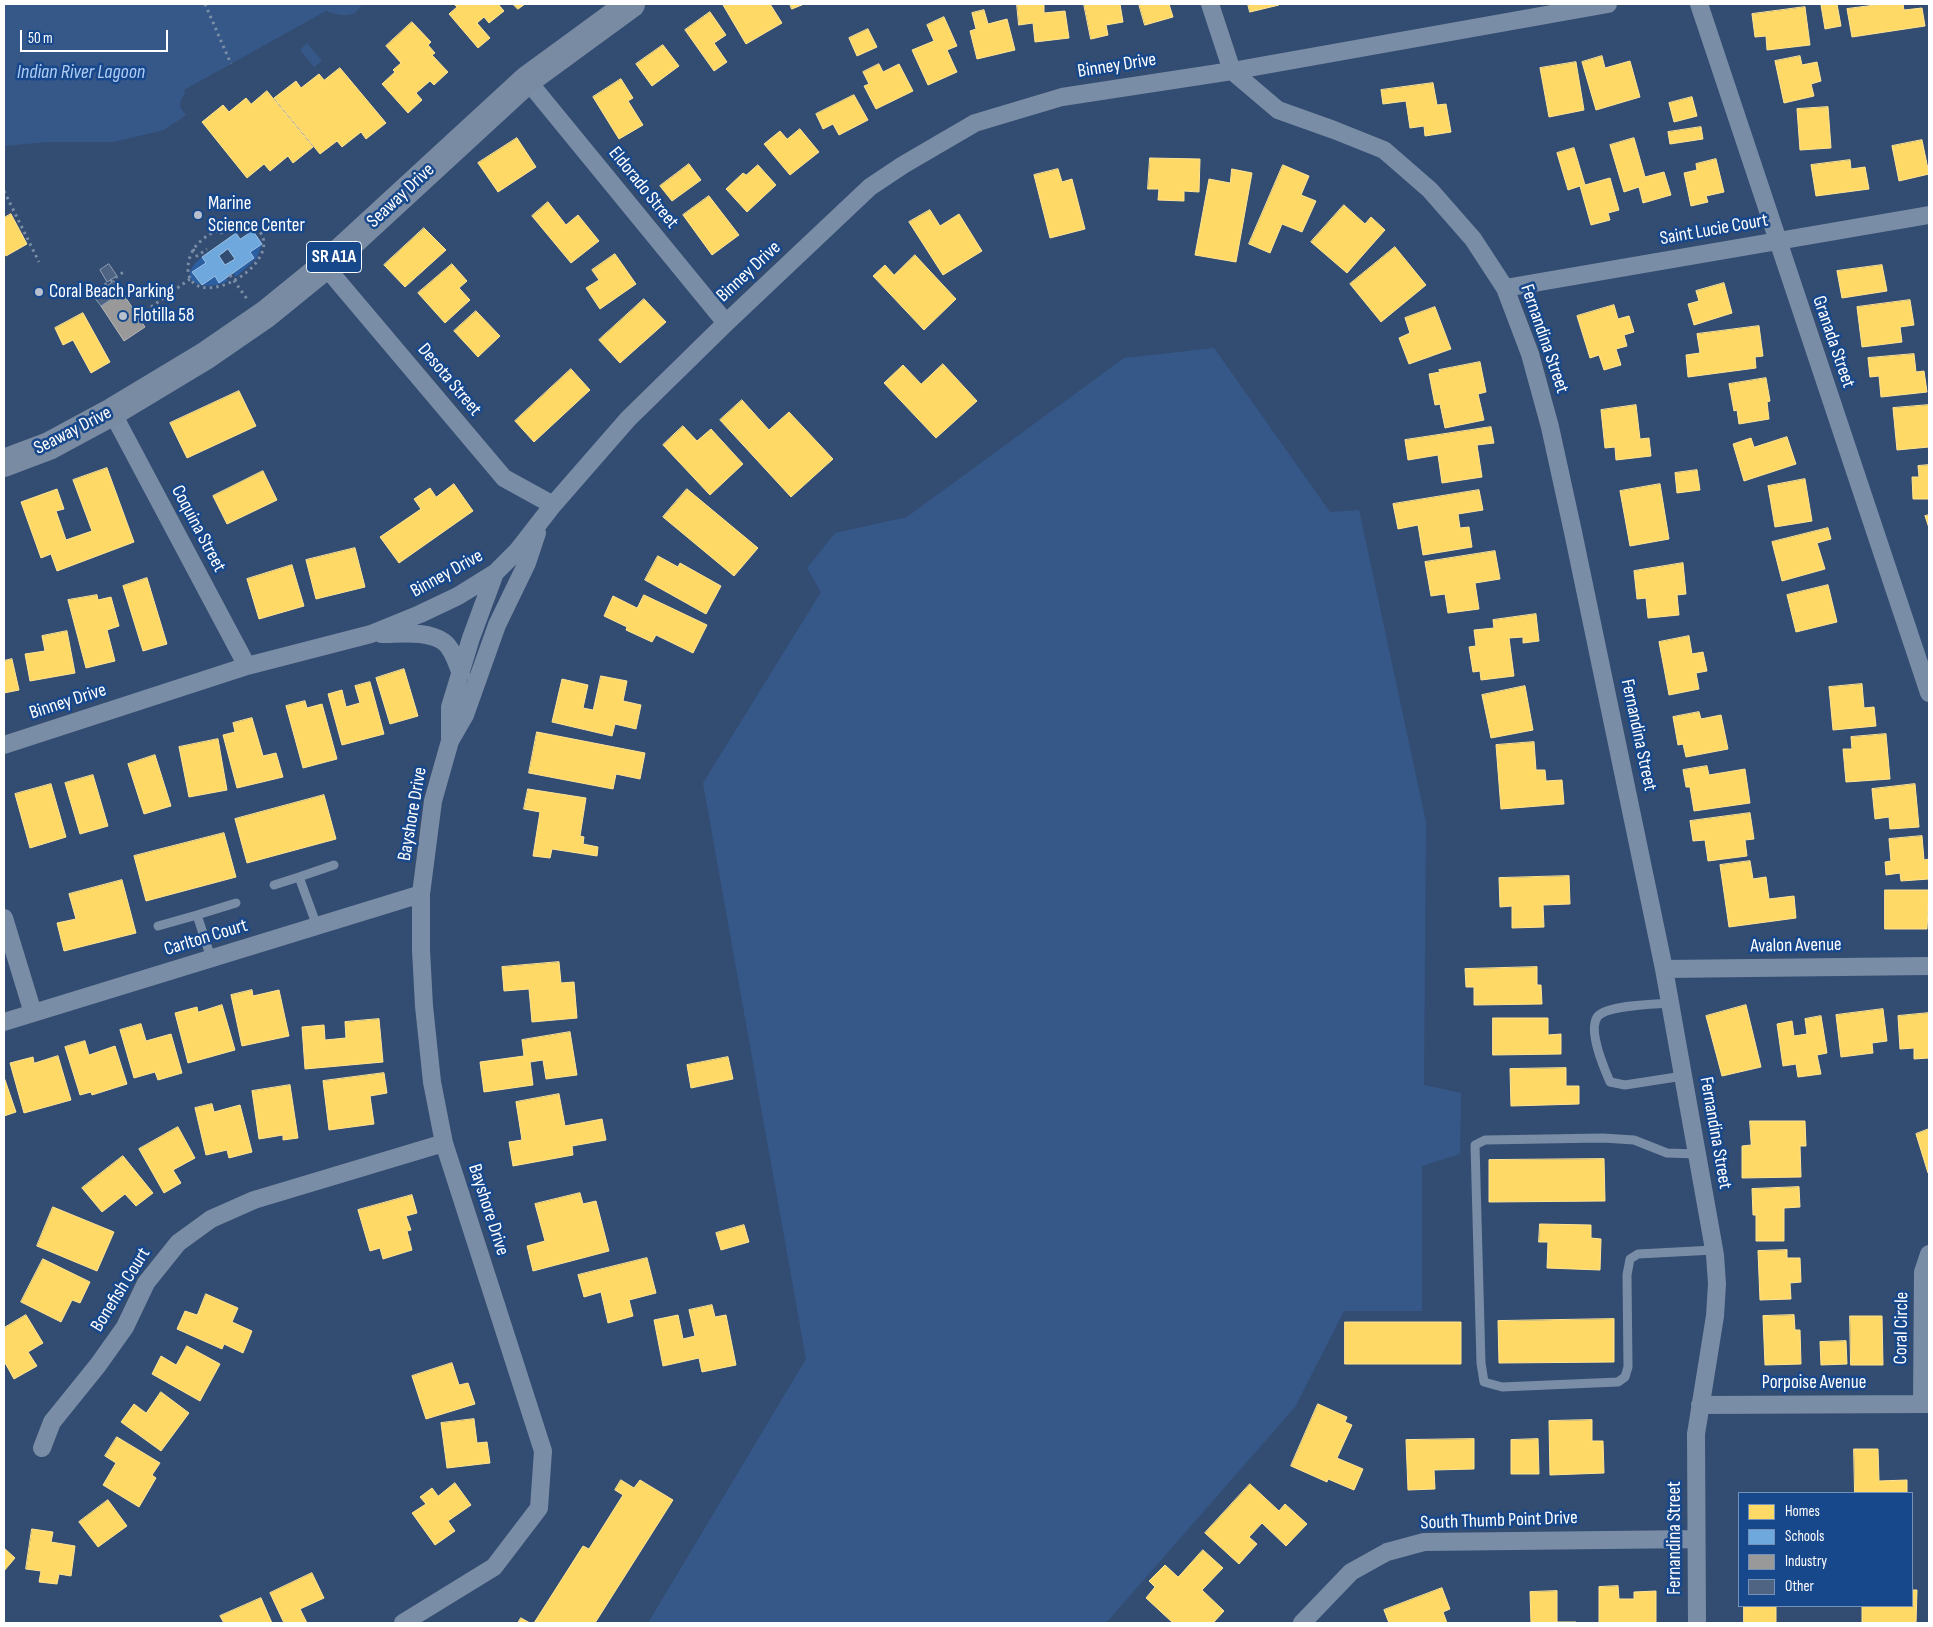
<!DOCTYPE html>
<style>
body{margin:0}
#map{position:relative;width:1933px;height:1627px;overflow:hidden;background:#334c71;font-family:"Sofia Sans Condensed",sans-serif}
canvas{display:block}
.frame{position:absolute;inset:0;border:5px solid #fff;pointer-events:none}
.legend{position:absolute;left:1738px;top:1492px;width:175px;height:115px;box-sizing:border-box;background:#18488c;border:1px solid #7491ba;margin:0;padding:6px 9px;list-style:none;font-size:15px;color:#fff}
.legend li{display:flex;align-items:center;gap:10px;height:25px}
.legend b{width:25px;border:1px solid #7491ba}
.scale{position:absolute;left:20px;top:30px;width:148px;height:22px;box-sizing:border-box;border:2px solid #fff;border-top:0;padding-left:6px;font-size:15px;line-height:18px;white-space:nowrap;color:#fff;-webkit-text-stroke:4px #18488c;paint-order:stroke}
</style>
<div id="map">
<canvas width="1933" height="1627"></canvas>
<div class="frame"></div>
<ul class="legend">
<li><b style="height:14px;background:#ffd966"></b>Homes</li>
<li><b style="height:14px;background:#6fa8dc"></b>Schools</li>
<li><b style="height:14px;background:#999"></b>Industry</li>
<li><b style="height:14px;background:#4f6482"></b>Other</li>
</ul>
<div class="scale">50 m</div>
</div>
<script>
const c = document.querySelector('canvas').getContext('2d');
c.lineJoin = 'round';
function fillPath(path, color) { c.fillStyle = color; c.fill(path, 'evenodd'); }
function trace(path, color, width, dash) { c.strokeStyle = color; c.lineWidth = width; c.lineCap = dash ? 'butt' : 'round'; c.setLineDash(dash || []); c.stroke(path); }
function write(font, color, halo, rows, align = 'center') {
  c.font = font + ' "Sofia Sans Condensed",sans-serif'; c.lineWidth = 5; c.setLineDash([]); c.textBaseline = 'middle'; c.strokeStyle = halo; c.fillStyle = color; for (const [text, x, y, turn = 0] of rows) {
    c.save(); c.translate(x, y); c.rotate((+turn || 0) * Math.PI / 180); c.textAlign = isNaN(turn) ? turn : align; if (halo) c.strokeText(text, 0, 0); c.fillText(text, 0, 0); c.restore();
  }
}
const green = new Path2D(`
 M262 244 257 258 236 277 233 273 254 259 250 252Z
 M202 257 206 263 192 272 201 285 215 276 219 282 226 278 228 281C204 293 172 281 202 257Z`);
const water = new Path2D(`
 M4 4H362C355 19 340 16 326 11L184 90 185 93 181 100 180 107 186 115 164 130 114 142H47L4 146Z
 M307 43 322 61 314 67 300 50Z
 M1214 348 1330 512 1359 510 1426 822 1424 1085 1461 1093 1460 1154 1422 1166V1311H1344L1295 1407 1106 1623H648L806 1359 703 783 821 592 807 568 835 533 907 517 1124 358Z`);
const homes = new Path2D(`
 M454 4H498L504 11 489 23 484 17 477 23 490 38 478 48 449 14 457 7Z
 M513 4H525L518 9Z
 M725 4H770L782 23 746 44 723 5Z
 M790 4H804L792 9Z
 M1017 4H1044V13L1065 11 1069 38 1035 42 1033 23 1019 25Z
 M1084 4H1120L1123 22 1106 25 1108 35 1091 39Z
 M1139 4H1169L1173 17 1145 25Z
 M1248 4H1279V5L1250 12Z
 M1827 4H1837L1841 26 1825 29 1821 5Z
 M1883 4H1903L1904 10 1922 8 1925 26 1852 37 1847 9Z
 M1805 7 1810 45 1767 50 1766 36 1755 37 1752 14Z
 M984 10 988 24 1007 19 1015 50 977 59 970 31 976 29 972 13Z
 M710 12 726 35 714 43 727 62 714 71 685 30Z
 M944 17 957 46 947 50 957 72 928 85 912 50 934 41 927 25Z
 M412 22 431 42 428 45 435 53 432 55 448 72 434 85 430 81 416 93 422 100 408 113 382 84 395 72 393 70 401 63 386 46Z
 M868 29 877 47 857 56 849 38Z
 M663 45 679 66 652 86 636 64Z
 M1602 56 1605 68 1630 61 1640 97 1596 110 1582 62Z
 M1800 56 1802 65 1817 62 1821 81 1811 84 1814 96 1784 103 1775 61Z
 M1576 62 1584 110 1549 117 1540 68Z
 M879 64 883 72 899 64 913 91 876 109 864 86 869 84 863 72Z
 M340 68 386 123 366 139 361 132 342 147 337 141 320 154 274 98 296 81 301 88 319 74 324 80Z
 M621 79 633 98 628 101 643 125 619 139 593 97Z
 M1433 83 1437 105 1446 104 1451 132 1425 136 1424 126 1410 128 1406 101 1383 104 1381 90Z
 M267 91 313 147 293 163 288 156 270 171 264 164 247 178 202 122 223 105 229 112 246 98 251 104Z
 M854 95 868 120 839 135 833 124 823 129 816 114Z
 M1692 97 1697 116 1674 122 1669 103Z
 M1828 107 1831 148 1800 150 1797 109Z
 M1701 127 1703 139 1670 144 1668 132Z
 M800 129 819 152 790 175 764 144 780 131 787 139Z
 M517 138 536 167 498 192 478 163Z
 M1634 138 1645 177 1664 172 1671 195 1643 203 1639 187 1624 192 1610 145Z
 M1922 140 1929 174 1899 181 1892 146Z
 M1574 148 1585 185 1610 178 1619 210 1608 213 1610 220 1591 225 1580 186 1568 190 1557 153Z
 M1150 158 1200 159 1199 192 1184 191V201L1158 200 1159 189H1148Z
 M1716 159 1724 192 1706 196 1708 202 1691 206 1684 173 1697 170 1696 164Z
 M1850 160 1851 169 1865 167 1869 189 1816 196 1811 165Z
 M689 164 701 180 672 201 660 186Z
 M758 165 776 185 747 212 726 189 743 173 746 175Z
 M1283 165 1309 176 1301 195 1316 201 1302 232 1282 224 1270 253 1249 244Z
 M1058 169 1062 182 1072 179 1085 229 1050 238 1034 175Z
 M1232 169 1252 173 1236 262 1195 255 1209 179 1230 183Z
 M709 196 739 235 712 255 683 215Z
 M548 202 566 225 578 215 599 241 571 263 532 216Z
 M1344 205 1365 224 1371 217 1385 230 1347 273 1311 242Z
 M930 210 940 226 959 214 982 251 943 275 909 222Z
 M11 214 27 244 6 256 4 252V218Z
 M424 228 446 250 405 287 384 265Z
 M1395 247 1426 285 1381 322 1350 284Z
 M615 254 636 284 600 309 586 288 599 280 592 270Z
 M915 255 956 299 924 330 873 276 885 265 894 275Z
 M452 264 467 281 459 288 470 300 445 323 418 293Z
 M1882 265 1887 291 1842 298 1837 271Z
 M1724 283 1732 313 1694 325 1688 304 1699 301 1696 291Z
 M644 299 666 322 620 363 599 340Z
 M1910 300 1914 325 1900 327 1902 342 1862 347 1857 307Z
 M1614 305 1618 319 1629 316 1634 332 1624 335 1627 346 1616 349 1621 365 1604 370 1599 355 1590 358 1577 316Z
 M1435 307 1451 349 1409 364 1399 338 1410 333 1405 318Z
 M476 311 500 336 478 357 454 331Z
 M83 313 110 362 91 373 73 340 63 345 55 328Z
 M1759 326 1763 356 1755 357 1756 368 1688 377 1686 355 1700 353 1697 334Z
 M1914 354 1916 372 1924 371 1927 392 1881 397 1879 376 1870 377 1868 358Z
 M1480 362 1486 392 1478 394 1484 420 1445 428 1440 404 1435 405 1429 374 1440 372 1439 370Z
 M943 364 977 401 936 438 884 383 903 365 921 384Z
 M571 369 590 390 534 442 515 421Z
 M1766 378 1770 401 1767 402 1769 419 1739 424 1737 410 1734 411 1729 384Z
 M239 391 256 426 187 458 170 423Z
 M742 400 769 430 789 412 833 459 791 497 720 420Z
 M1636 405 1640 439 1649 438 1651 456 1616 460 1615 447 1605 448 1601 410Z
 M1929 405V447L1897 450 1893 408Z
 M683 426 697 441 711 429 743 464 710 495 663 445Z
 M1491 427 1494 443 1477 445 1482 477 1442 483 1438 455 1408 460 1405 440Z
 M1787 437 1796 464 1744 481 1733 444 1751 438 1754 447Z
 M1929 465V499H1913L1912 477H1919L1918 466Z
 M107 468 134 542 57 571 51 554 41 558 21 502 57 489 64 509 56 511 66 540 92 531 73 480Z
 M1697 470 1700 490 1677 493 1675 473Z
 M263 471 277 500 227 524 213 496Z
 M1805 479 1812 521 1775 527 1768 486Z
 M454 484 473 511 399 563 380 537 421 509 414 499 430 488 436 497Z
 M1660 484 1669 539 1630 546 1620 491Z
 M687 489 758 548 734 576 663 517Z
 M1479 490 1483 510 1458 514 1460 528 1469 527 1472 547 1423 555 1418 525 1398 529 1393 504Z
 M1929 515V528L1925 516Z
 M1828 528 1831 539 1817 543 1825 569 1782 581 1772 542Z
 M355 548 365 587 316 599 306 560Z
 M1495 551 1500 579 1475 583 1479 609 1448 613 1445 594 1431 596 1425 562Z
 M658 556 678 567 680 563 721 586 706 614 645 580Z
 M1683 563 1686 594 1677 595 1679 615 1648 618 1646 598 1637 599 1634 571Z
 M292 565 304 606 259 619 247 579Z
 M147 578 167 644 143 651 123 586Z
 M1828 585 1837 622 1796 632 1787 595Z
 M97 595 98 600 111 597 119 626 107 630 115 661 86 668 68 600Z
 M644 595 707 625 693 653 656 635 652 642 626 630 627 627 604 616 613 596 637 608Z
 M1536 614 1539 641 1523 643V637L1509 638 1514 676 1481 680 1480 671 1473 672 1469 647 1476 646 1474 630 1494 628 1493 620Z
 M67 631 75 673 30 681 25 654 45 651 42 636Z
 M1689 636 1692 654 1703 652 1707 671 1696 673 1699 689 1669 695 1659 642Z
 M12 659 19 690 4 693V661Z
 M404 669 418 716 390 724 376 678Z
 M601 676 627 681 623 701 641 705 636 729 615 724 612 736 552 722 562 679 588 685 583 708 593 710Z
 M370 682 384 734 342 745 328 694 342 690 346 707 360 703 355 686Z
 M1862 684 1864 708 1874 707 1876 726 1833 730 1829 687Z
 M1525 686 1533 730 1491 738 1482 695Z
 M305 701 307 708 322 704 337 759 303 768 286 706Z
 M1699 712 1701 719 1721 715 1728 749 1686 757 1683 744 1678 745 1673 717Z
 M252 718 263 756 276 753 283 777 237 788 223 735 235 732 233 723Z
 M537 732 645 753 640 779 616 774 613 789 529 773Z
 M1886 734 1890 779 1846 782 1843 749H1852L1851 737Z
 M218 739 227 790 189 797 179 747Z
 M1534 742 1536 770H1545L1546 781 1562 780 1564 804 1501 809 1496 745Z
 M155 755 171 806 144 814 128 764Z
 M1707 766 1709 775 1745 769 1750 803 1694 811 1690 787H1686L1683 770Z
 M93 775 108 826 80 834 65 783Z
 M51 784 66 837 30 848 15 794Z
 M1915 784 1919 827 1890 829 1889 817 1875 819 1872 789Z
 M528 789 586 798 580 836 584 837 583 844 598 847 597 856 552 849 550 858 533 856 540 812 524 809Z
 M324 795 336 839 247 863 235 819Z
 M1750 813 1754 839 1745 840 1747 856 1708 861 1705 840 1693 841 1690 821Z
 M224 833 236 877 146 901 134 856Z
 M1922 836 1924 860 1929 859V879L1901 881 1900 873 1886 875 1885 862 1891 861 1889 839Z
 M1750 861 1753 879 1766 877 1769 899 1794 896 1796 918 1729 927 1720 865Z
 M1569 876 1570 904 1543 905 1544 927 1512 928V906L1500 907 1499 878Z
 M122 880 136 933 64 951 57 923 76 919 69 894Z
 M1885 890H1929L1927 929H1885Z
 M559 962 561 983 574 982 577 1018 532 1022 529 989 504 991 502 967Z
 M1537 967V985H1541L1542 1004 1474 1005V987H1466L1465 969Z
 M252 990 253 996 279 990 289 1036 242 1046 231 995Z
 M222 1005 235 1050 188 1063 175 1013 197 1007 198 1012Z
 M1746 1005 1761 1067 1722 1076 1706 1016Z
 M1883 1009 1887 1041 1872 1043 1873 1053 1841 1057 1836 1015Z
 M1929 1013V1058L1914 1059V1048L1900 1049 1898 1016Z
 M1821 1016 1827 1053 1817 1055 1821 1074 1798 1077 1796 1064 1783 1066 1777 1024 1792 1021 1794 1036 1807 1034 1805 1019Z
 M1493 1018H1548V1035L1561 1034V1054L1493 1055Z
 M379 1019 383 1062 305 1069 302 1027 324 1025 325 1040 346 1038 345 1022Z
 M141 1024 146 1041 171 1034 182 1073 158 1080 155 1072 134 1078 120 1030Z
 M570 1032 577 1075 546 1079 543 1060 530 1062 533 1085 484 1092 480 1062 524 1056 522 1040Z
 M85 1041 89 1055 115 1046 127 1084 92 1095 91 1092 80 1095 65 1047Z
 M58 1056 71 1100 24 1113 10 1063 33 1057 34 1063Z
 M728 1057 733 1079 691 1088 687 1065Z
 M1566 1068V1086H1579V1104L1511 1106 1510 1069Z
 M384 1073 387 1093 370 1096 374 1124 329 1130 323 1081Z
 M4 1077 16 1112 4 1116Z
 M290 1085 298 1138 283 1140V1135L259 1139 252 1091Z
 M559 1094 565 1126 602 1119 606 1140 572 1146 573 1155 513 1166 509 1142 522 1140 516 1102Z
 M212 1104 214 1112 240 1105 252 1152 229 1158 227 1150 206 1155 195 1108Z
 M1750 1121H1805L1806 1146H1800L1801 1177 1742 1178V1146L1751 1145Z
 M178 1127 195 1158 173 1170 181 1183 164 1193 139 1149Z
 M1929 1129V1172L1928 1173 1916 1134Z
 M123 1156 153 1193 136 1206 125 1194 102 1212 82 1188Z
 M1604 1159 1605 1201 1489 1202V1160Z
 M1799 1187 1800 1207 1784 1208V1241H1756V1215H1753L1752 1189Z
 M580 1193 583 1204 596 1201 609 1251 533 1271 527 1246 545 1241 535 1204Z
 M412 1195 417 1213 406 1216 411 1230 407 1231 412 1250 383 1259 380 1248 370 1251 358 1210Z
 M53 1207 114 1232 97 1271 37 1246Z
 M1540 1224 1591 1225V1238L1601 1239 1600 1270 1547 1268 1548 1242H1539Z
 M744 1225 749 1242 721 1250 716 1233Z
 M1787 1250V1258H1800L1801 1282 1790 1283 1791 1299 1760 1300 1758 1251Z
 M647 1258 656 1293 629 1300 633 1316 608 1323 601 1292 584 1297 578 1275Z
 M43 1259 90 1282 80 1303 72 1300 61 1322 21 1302Z
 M206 1294 238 1308 232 1322 252 1331 243 1353 224 1344 222 1349 177 1329 185 1311 197 1315Z
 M712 1305 715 1317 726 1315 736 1365 702 1372 699 1358 663 1366 654 1320 678 1315 683 1339 695 1336 689 1310Z
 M26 1315 43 1343 28 1352 37 1366 14 1379 4 1361V1328Z
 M1794 1315 1795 1330H1800L1801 1364 1765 1365 1763 1316Z
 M1850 1316H1882L1883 1365H1851Z
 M1614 1319V1362L1499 1363 1498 1321Z
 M1345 1322H1461V1364H1345Z
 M1846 1341 1847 1364 1821 1365 1820 1342Z
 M187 1346 220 1364 200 1401 152 1374 161 1356 176 1365Z
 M452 1363 459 1385 468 1383 475 1404 426 1419 412 1376Z
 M161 1392 189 1413 161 1451 121 1422 134 1404 146 1413Z
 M1318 1404 1347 1417 1345 1422 1352 1425 1337 1458 1363 1469 1354 1490 1328 1479 1327 1482 1291 1466Z
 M474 1419 477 1443 487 1442 490 1463 447 1468 441 1423Z
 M1592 1420V1441H1603L1604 1473 1550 1475 1549 1421Z
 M117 1437 160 1463 152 1475 156 1478 139 1507 103 1485 116 1463 105 1456Z
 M1474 1439V1469L1434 1470 1435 1489 1408 1490 1406 1440Z
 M1538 1439 1539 1474H1511V1440Z
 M1854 1449H1878L1879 1481 1907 1480V1493H1855Z
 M621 1480 634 1488 640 1480 673 1500 595 1623H534L583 1546 589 1549 623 1495 615 1490Z
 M455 1483 471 1505 448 1521 455 1531 435 1545 412 1513 426 1504 420 1497 432 1488 438 1496Z
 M1250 1484 1279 1511 1285 1504 1307 1524 1286 1546 1262 1523 1249 1537 1257 1544 1239 1564 1205 1533Z
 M108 1500 127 1526 98 1547 79 1522Z
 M32 1529 53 1532 51 1542 75 1546 71 1576 59 1574 57 1584 39 1582 41 1571 26 1569Z
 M4 1548 15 1558 4 1571Z
 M1203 1550 1223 1568 1202 1590 1224 1611 1213 1623H1173L1146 1598 1155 1587 1149 1581 1165 1565 1178 1577Z
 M312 1573 324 1598 300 1609 307 1623H284L270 1593Z
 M1618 1586 1619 1599H1634V1592L1656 1591V1623H1599V1587Z
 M1442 1588 1450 1609 1443 1612 1447 1623H1389L1384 1610Z
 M1912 1590H1917L1916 1623H1862V1606H1912Z
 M1557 1591V1622H1576V1623H1531L1530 1592Z
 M261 1598 272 1623H224L220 1616Z
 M1744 1606H1776V1623H1744Z
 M521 1618 530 1623H518Z`);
const schools = new Path2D(`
 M253 231 262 244 250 252 254 258 219 283 215 276 202 285 192 272 206 263 202 257 236 233 240 239Z
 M228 249 235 259 225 265 219 256Z`);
const industry = new Path2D(`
 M122 292 145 327 124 341 101 306Z`);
const building = new Path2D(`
 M109 264 117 276 107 282 100 270Z
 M114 281 122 292 101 306 94 297Z`);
const path = new Path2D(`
 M205 4 231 64
 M4 191 39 262
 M237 224 254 226C288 251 225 300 196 285 190 281 188 275 188 269 188 242 214 229 237 224Z
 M222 234 217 224 225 218
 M193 249 197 256 207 249
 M230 275 247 299
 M105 290 103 286 125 271
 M151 307 190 279`);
const lane = new Path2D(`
 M274 885 299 877
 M158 926 197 915
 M317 926 299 877 334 865
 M211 958 197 915 236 903
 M1670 1003C1655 1004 1608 1005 1598 1016 1587 1029 1604 1068 1610 1082L1625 1085 1683 1076
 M1697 1154 1667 1153 1634 1140 1603 1138 1485 1140 1475 1145 1481 1363 1484 1382 1502 1387 1618 1382 1625 1377 1628 1367 1627 1275 1630 1259 1638 1254 1714 1250`);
const street = new Path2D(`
 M1210 4 1232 71 1278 110 1334 130 1384 150 1430 190 1473 239 1505 288 1530 354 1550 427 1573 532 1664 969 1715 1255 1717 1284 1715 1316 1696 1434 1697 1623
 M1699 4 1929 693
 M527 80 726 323
 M325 266 504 478 553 505
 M1505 288 1929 215
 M112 412 247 666
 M381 634C401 634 427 630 444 642 453 649 457 664 461 674
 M450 738V707L471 638 495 573
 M4 745 247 666 371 634 420 614 458 596 495 573 518 550 553 505 628 419 726 323 870 187 903 165 975 123 1062 97 1232 71 1608 4
 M4 918 33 1013
 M1664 969 1929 966
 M4 1022 421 894
 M1922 1404 1923 1272 1929 1254
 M1700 1405 1929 1404
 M42 1448 52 1422 98 1365 125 1327 146 1283 178 1243 211 1219 254 1200 444 1143
 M403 1623 494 1567 539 1508 543 1451 444 1143 432 1082 424 1006 421 950V894L433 801 450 741 465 715 497 625 527 563 537 533
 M1302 1623 1351 1572 1387 1552 1424 1542 1696 1539`);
const primary = new Path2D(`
 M4 463 49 446 112 412 205 356 266 314 325 266 527 80 631 4`);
const markers = [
 [198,215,5,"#b8c0cd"],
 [39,292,5,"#b8c0cd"],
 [123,316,5,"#b8c0cd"]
];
const shields = [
 [334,257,55]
];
const shieldNames = [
 ["SR A1A",334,257]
];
const streetNames = [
 ["Binney Drive",1117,66,-9],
 ["Eldorado Street",643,188,51],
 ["Seaway Drive",401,196,-43],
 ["Saint Lucie Court",1714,230,-10],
 ["Binney Drive",749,272,-43],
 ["Fernandina Street",1544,339,71],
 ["Granada Street",1833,342,71],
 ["Desota Street",449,380,50],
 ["Seaway Drive",73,431,-27],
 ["Coquina Street",198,529,62],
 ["Binney Drive",447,574,-29],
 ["Binney Drive",68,702,-18],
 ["Fernandina Street",1638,735,78],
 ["Bayshore Drive",413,814,-80],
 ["Carlton Court",206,938,-17],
 ["Avalon Avenue",1796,946,-1],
 ["Fernandina Street",1715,1133,80],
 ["Bayshore Drive",488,1210,72],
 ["Bonefish Court",121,1290,-58],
 ["Coral Circle",1902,1328,-89],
 ["Porpoise Avenue",1814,1383],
 ["South Thumb Point Drive",1499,1521,-2],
 ["Fernandina Street",1675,1538,-90]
];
const poiNames = [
 ["Marine",208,204],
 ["Science Center",208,226],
 ["Coral Beach Parking",49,292],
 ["Flotilla 58",133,316]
];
const waterNames = [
 ["Indian River Lagoon",81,73]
];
fillPath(green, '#2c5ea2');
fillPath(water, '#365889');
fillPath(homes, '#ffd966');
trace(homes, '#ffe494', 1);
fillPath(schools, '#6fa8dc');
trace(schools, '#9ac2e6', 1);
fillPath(industry, '#999');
trace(industry, '#b8b8b8', 1);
fillPath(building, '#4f6482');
trace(building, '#8e9db4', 1);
trace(path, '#7a8da6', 3, [2.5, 4]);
trace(lane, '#7a8da6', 9);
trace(street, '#7a8da6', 18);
trace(primary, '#798ba3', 28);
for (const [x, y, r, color] of markers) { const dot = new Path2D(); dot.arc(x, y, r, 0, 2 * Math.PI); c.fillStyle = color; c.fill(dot); trace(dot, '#18488c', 2); }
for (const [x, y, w] of shields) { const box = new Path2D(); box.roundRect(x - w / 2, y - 15.5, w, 31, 4); c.fillStyle = '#18488c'; c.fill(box); trace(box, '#fff', 1); }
write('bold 18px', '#fff', null, shieldNames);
write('19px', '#fff', '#18488c', streetNames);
write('19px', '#fff', '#18488c', poiNames, 'left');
write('italic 20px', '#afcdf5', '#18488c', waterNames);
</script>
